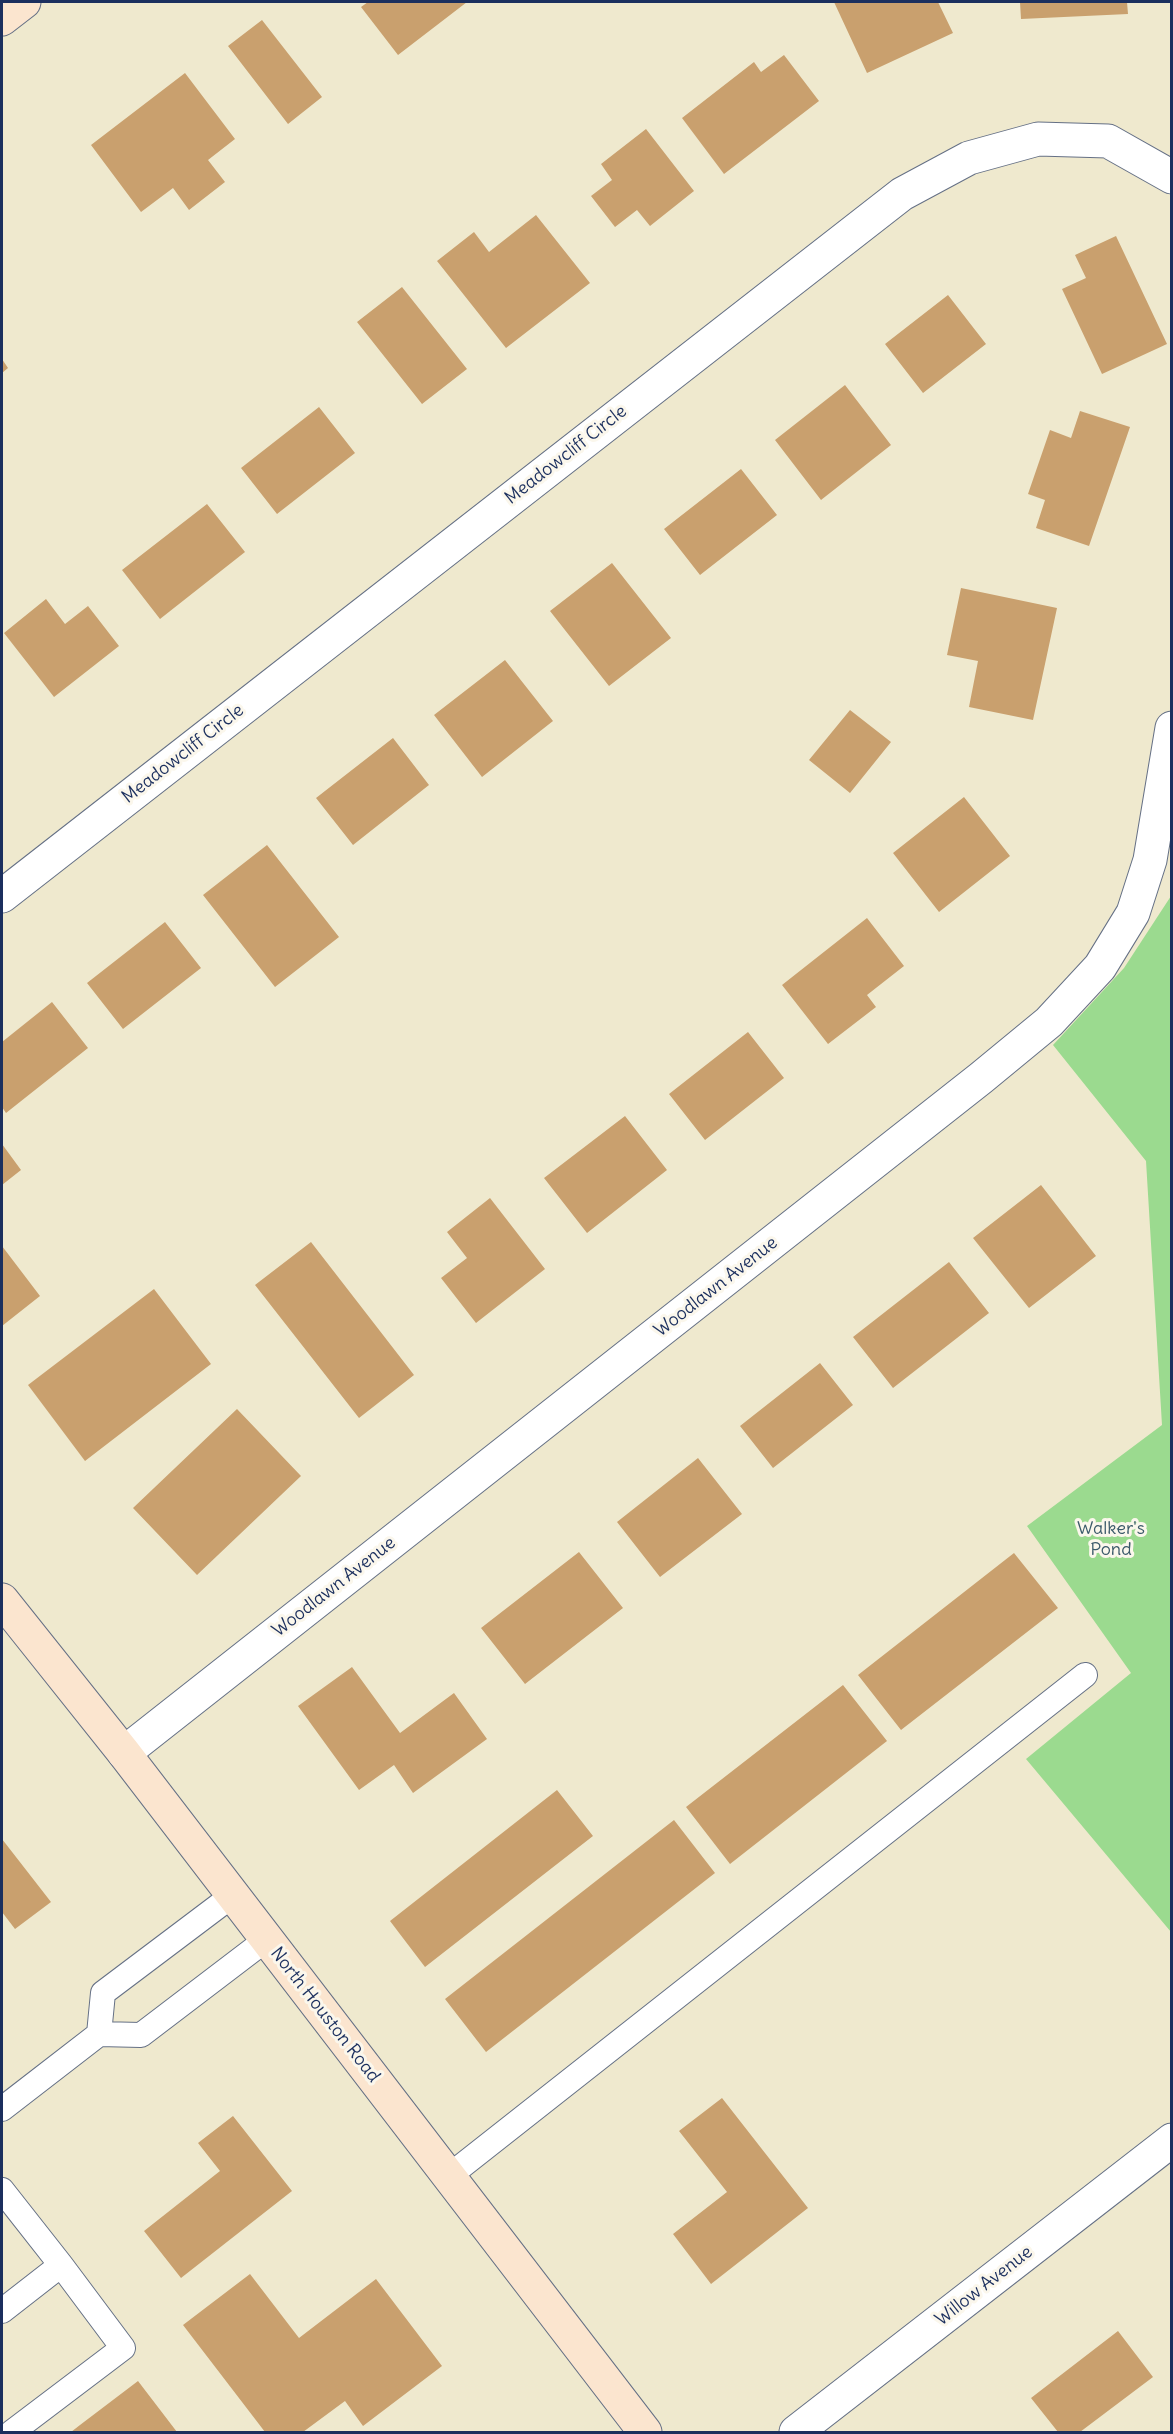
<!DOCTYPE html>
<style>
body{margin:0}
#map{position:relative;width:1173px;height:2434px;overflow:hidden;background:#efe9ce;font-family:Delius,sans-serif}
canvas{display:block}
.frame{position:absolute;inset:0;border:3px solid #1b2f5e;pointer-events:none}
</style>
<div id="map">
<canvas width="1173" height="2434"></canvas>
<div class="frame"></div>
</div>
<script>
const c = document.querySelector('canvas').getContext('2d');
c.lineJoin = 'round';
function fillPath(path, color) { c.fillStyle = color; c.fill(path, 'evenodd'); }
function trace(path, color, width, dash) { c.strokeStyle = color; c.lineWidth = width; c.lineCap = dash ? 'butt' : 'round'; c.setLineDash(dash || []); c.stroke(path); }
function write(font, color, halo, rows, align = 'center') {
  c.font = font + ' Delius,sans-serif'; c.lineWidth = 6; c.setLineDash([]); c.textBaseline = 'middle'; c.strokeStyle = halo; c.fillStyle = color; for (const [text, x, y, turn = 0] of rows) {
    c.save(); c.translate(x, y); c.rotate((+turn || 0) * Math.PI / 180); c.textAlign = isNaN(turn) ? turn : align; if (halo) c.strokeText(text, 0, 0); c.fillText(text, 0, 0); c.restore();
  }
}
const green = new Path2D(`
 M1171 896V1932L1026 1759 1131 1673 1027 1526 1162 1425 1146 1161 1053 1045 1124 968Z`);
const building = new Path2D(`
 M368 2H467L398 55 361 7Z
 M834 2H938L953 33 867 73Z
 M1020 2H1127L1128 14 1021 19Z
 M262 20 322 97 288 124 228 46Z
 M784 55 819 101 724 174 682 118 754 62 761 72Z
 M185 73 235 139 208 160 225 182 189 210 173 188 141 212 91 145Z
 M646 129 694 191 650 226 637 210 615 227 591 196 612 180 601 164Z
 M536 215 590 283 506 348 437 261 474 232 489 252Z
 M1116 236 1167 344 1102 374 1062 289 1086 278 1075 255Z
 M402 287 467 369 422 404 357 322Z
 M948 295 986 344 923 393 885 344Z
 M2 359 8 368 2 373Z
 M845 385 891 445 821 500 775 440Z
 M319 407 355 453 277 514 241 468Z
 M1080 411 1130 427 1089 546 1036 528 1045 500 1028 494 1050 430 1071 438Z
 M741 469 777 515 700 575 664 529Z
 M207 504 245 552 160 619 122 570Z
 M612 563 671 638 609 686 550 611Z
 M961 588 1057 608 1033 720 969 707 978 661 947 655Z
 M46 599 65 624 88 606 119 646 54 697 4 633Z
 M505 660 553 721 482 777 434 715Z
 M850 710 891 742 850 793 809 760Z
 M393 738 429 785 353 845 316 798Z
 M964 797 1010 856 939 912 893 853Z
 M267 845 339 937 275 987 203 895Z
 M867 918 904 966 867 995 876 1007 828 1044 782 985Z
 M165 922 201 968 123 1029 87 983Z
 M52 1002 88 1048 6 1113 2 1107V1042Z
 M748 1032 784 1078 705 1140 669 1094Z
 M625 1116 667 1170 587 1233 544 1178Z
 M2 1144 21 1170 2 1185Z
 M1041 1185 1096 1256 1029 1308 973 1238Z
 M490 1198 545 1269 476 1323 441 1278 467 1258 447 1232Z
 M311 1242 414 1375 359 1418 255 1285Z
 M2 1246 40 1296 2 1326Z
 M949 1262 989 1313 893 1388 853 1337Z
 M154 1289 211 1364 85 1461 28 1385Z
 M820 1363 853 1405 773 1468 740 1426Z
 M237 1409 301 1476 197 1575 133 1508Z
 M698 1458 742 1514 660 1577 617 1522Z
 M579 1552 623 1608 525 1684 481 1628Z
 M1014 1553 1058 1608 901 1730 858 1675Z
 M352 1667 400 1733 454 1693 487 1739 413 1793 394 1765 359 1790 298 1706Z
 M843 1685 887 1741 730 1864 686 1807Z
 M557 1790 593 1836 425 1967 390 1921Z
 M674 1820 715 1873 486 2052 445 1999Z
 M2 1839 51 1902 15 1929 2 1912Z
 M722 2098 808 2208 711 2284 673 2234 727 2192 679 2131Z
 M233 2116 292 2191 181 2278 144 2231 220 2171 198 2143Z
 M250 2274 299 2338 376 2279 442 2366 363 2426 345 2401 303 2432H265L183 2325Z
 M1118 2331 1153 2377 1080 2432H1058L1031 2398Z
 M138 2381 177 2432H71L80 2425Z`);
const lane = new Path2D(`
 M233 1895 103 1993 99 2034 141 2035 267 1939
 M2 2109 99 2034
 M449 2176 1085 1675
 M2 2190 61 2265 2 2311
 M12 2432 123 2348 61 2265`);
const street = new Path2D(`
 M2 896 902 194 969 158 1038 139 1108 141 1172 177
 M124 1753 981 1078 1049 1022 1100 967 1133 913 1150 860 1172 728
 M796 2432 1172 2140`);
const secondary = new Path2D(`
 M2 19 24 2
 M2 1600 124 1753 645 2432`);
const streetNames = [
 ["Meadowcliff Circle",566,455,-38],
 ["Meadowcliff Circle",183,754,-38],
 ["Woodlawn Avenue",716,1287,-38],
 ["Woodlawn Avenue",334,1587,-38],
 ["North Houston Road",325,2015,52],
 ["Willow Avenue",984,2286,-38]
];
const parkNames = [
 ["Walker's",1111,1529],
 ["Pond",1111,1550]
];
fillPath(green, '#9bda8f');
fillPath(building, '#c9a06e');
trace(lane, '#657085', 26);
trace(street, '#657085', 35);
trace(secondary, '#657085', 35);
trace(lane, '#fff', 24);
trace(street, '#fff', 33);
trace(secondary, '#fbe5cf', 33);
write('18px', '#1b2f5e', '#fbf7ec', streetNames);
write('18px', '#3b5a6a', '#fbf7ec', parkNames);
</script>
